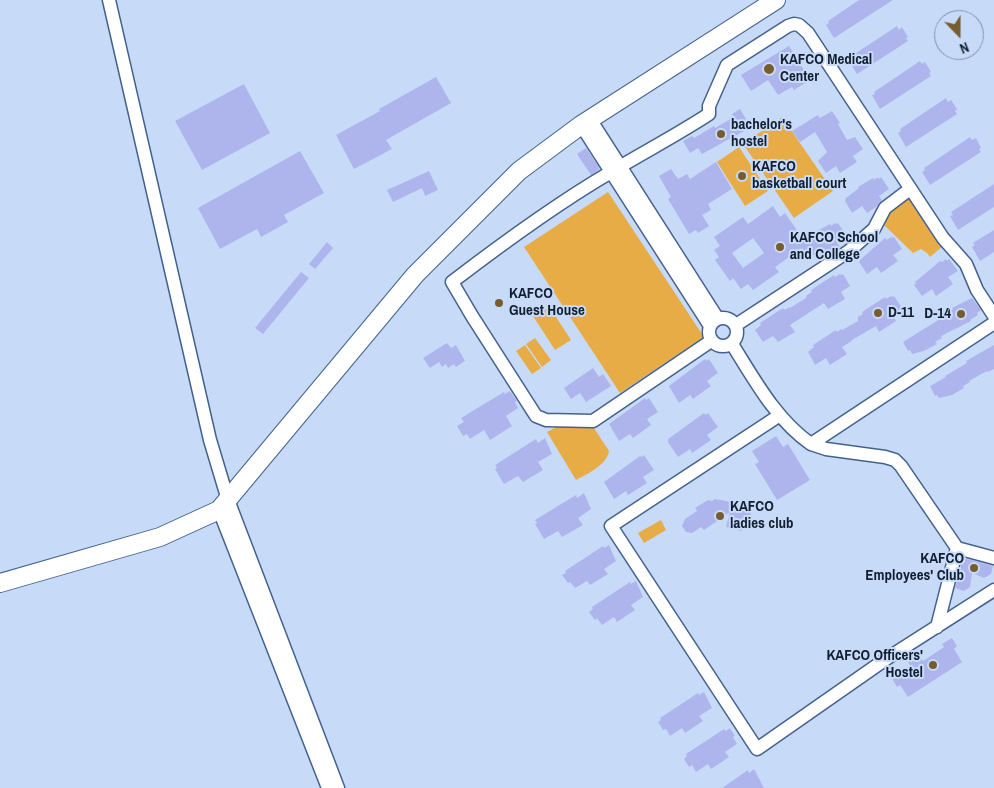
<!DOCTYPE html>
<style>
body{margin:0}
#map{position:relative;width:994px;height:788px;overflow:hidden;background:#c7dbf9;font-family:"Archivo Narrow",sans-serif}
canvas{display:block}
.north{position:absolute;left:934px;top:10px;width:50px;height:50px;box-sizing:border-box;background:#c7dbf9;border:1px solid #7f90a9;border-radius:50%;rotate:158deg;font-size:14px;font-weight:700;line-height:20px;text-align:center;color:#131f31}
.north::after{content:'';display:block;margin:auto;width:18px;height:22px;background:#775c2e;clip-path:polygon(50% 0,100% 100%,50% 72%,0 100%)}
</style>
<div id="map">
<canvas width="994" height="788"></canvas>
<div class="north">N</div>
</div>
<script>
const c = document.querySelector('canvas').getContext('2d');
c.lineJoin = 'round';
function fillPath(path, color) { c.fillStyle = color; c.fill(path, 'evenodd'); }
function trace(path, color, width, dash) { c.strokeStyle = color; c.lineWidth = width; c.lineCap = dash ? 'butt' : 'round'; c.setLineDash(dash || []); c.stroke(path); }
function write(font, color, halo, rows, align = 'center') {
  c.font = font + ' "Archivo Narrow",sans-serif'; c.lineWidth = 4; c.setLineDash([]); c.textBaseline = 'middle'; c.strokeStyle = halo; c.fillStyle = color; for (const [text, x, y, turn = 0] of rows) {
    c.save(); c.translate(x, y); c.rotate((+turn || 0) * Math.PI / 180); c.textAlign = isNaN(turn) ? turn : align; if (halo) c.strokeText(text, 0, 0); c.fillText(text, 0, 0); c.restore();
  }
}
const green = new Path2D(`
 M782 117 833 191 794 218 743 144Z
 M739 147 768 191 745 206 717 162Z
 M608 192 704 337 620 393 524 247Z
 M909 194 944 245 930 257 927 253 921 249 913 253 882 223 888 211Z
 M549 306 571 340 555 350 533 316Z
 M535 338 551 360 542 367 526 344Z
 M525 345 541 368 532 374 516 351Z
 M560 425H592L609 451C607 465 587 474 576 480L547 432Z
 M661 520 666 530 644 543 638 533Z`);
const building = new Path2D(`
 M859 0H893L834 38 826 25 829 23 828 21Z
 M897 26 899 30 902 27 908 37 906 38 908 41 857 74 849 61 852 59 850 57Z
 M789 46 810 80 794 90 792 87 778 95 768 80 751 91 741 75Z
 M920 61 922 64 925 62 931 72 929 73 931 76 880 109 872 95 875 94 874 92Z
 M436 77 451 103 386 140 392 149 354 169 336 135 380 111 379 109Z
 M244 84 270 133 202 170 175 121Z
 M946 98 948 102 951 100 957 109 955 111 957 114 906 147 898 133 901 131 900 129Z
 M740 109 746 119 739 123 744 131 702 154 698 148 690 153 683 141 692 136 694 138 714 126 715 128 734 117 732 114Z
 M832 111 840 123 838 124 847 140 855 137 863 149 853 156 857 162 840 173 836 166 826 173 818 161 827 152 815 132 800 142 792 131 818 115 820 118Z
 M970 137 972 140 976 138 981 148 979 149 981 152 930 185 922 172 925 170 924 168Z
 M586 148 600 169 591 175 577 154Z
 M300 151 324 193 284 215 288 222 261 237 257 229 220 249 198 208Z
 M716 162 732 189 708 204 711 210 702 215 709 226 698 233 696 230 689 234 668 199 671 197 659 176 671 169 678 179 687 174 690 179Z
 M429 171 438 190 425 196 422 188 393 202 387 190Z
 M878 177 879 179 881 177 889 189 879 196 882 200 876 207 867 213 862 206 852 213 845 201 846 198 859 188 858 187 873 178 874 180Z
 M994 184V207L958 230 950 216 953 215 951 212Z
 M773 206 780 217 785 213 803 239 830 224 831 226 835 223 836 224 838 223 846 235 836 241 840 247 823 258 819 252 809 258 802 248 775 267 779 272 753 290 748 284 741 289 733 278 730 281 715 260 719 257 714 250 720 246 714 237 743 217 748 224ZM753 238 764 253 743 268 732 253Z
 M994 230V252L980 261 972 247 975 245 973 243Z
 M891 237 892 238 894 237 902 249 893 255 898 261 881 273 877 267 867 274 859 262 860 261V260L885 238 887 240Z
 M327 242 333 248 315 269 309 264Z
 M946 259 947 261 949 259 958 271 948 277 953 284 936 296 932 289 922 296 914 285 916 283 915 282 940 261 942 262Z
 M301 272 309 278 263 334 255 328Z
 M840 274 841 275 843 274 850 286 841 292 845 299 828 309 824 303 790 325 795 332 778 342 773 336 763 342 755 330 761 325 760 323 783 308 785 310 789 307 790 308 806 298 807 295 812 292 811 290 834 275 835 277Z
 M891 296 892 297 894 296 902 308 892 314 896 321 879 332 876 326 852 340V341L842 347 847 354 830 365 826 358 815 365 808 352 814 347 813 345 836 330 837 332 841 329 842 330 858 321V317L863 314 862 312 885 297 886 299Z
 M972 298 981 310 977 313 978 315 970 320 971 321 941 336 942 338 935 342 937 344 924 351 912 354 910 350 908 351 903 342 940 319 939 317 953 309 952 308Z
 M447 343 451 348 456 345 465 361 456 367 454 364 448 368 446 364 442 367 439 362 430 368 423 358Z
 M994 345V369L988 372 987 371 969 381 970 382 963 386 964 388 952 395 939 398 937 395 935 396 930 386 946 377 945 376 967 363 966 361Z
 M705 359 706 361 709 359 718 373 707 381 711 386 693 399 690 395 679 403 669 386Z
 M593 368 599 377 603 374 611 386 586 402 580 393 571 399 564 388Z
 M510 391 517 401 515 402 518 408 506 416 512 426 490 440 484 430 470 439 467 434 463 436 457 426 464 422 461 418 504 392 505 394Z
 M645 398 646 400 649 398 658 412 647 419 651 425 633 438 630 434 619 441 609 424Z
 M704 413 706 415 708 413 718 427 707 435 711 440 692 453 690 449 678 457 668 442V439Z
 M776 436 783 447 788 444 810 480 777 500 755 464 759 462 752 451Z
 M545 438 552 454 538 462 543 470 523 482 518 476 504 484 495 469 497 468 495 465 536 439 538 443Z
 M644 455 654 470 643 477 647 483 628 495 626 491 614 499 604 482 640 456 642 457Z
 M584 493 591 509 578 518 583 525 562 537 558 531 544 539 535 524 537 523 535 520 576 495 577 498Z
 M715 499 747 505 751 512 750 525 741 531 726 527 730 512 704 530 701 527 692 533 686 532 682 526 685 519 697 511 695 508 708 500 712 501Z
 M609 545 616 561 604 569 608 574 590 585 587 581 575 588 570 582 568 583 562 575 566 573 565 571 603 546 604 548Z
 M963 558 993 566 991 574 984 578 972 573 970 587 964 591 955 588Z
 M636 581 643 597 631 605 635 610 617 622 614 617 602 625 597 618 595 620 589 612 593 609 592 607 630 582 631 584Z
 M952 638 957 646 954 649 962 662 908 697 900 685 897 687 891 677 910 666 908 662 919 655 923 661 944 647 942 644Z
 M704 692 712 708 699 716 703 721 685 733 682 728 670 736 666 729 663 730 658 722 661 720 660 718 698 693 699 695Z
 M730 728 735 736 733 737 737 744 725 752 729 757 711 769 708 764 696 772 692 765 689 767 684 759 687 756 686 754 724 729 725 731Z
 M754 769 764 788H722L748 770 749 773Z`);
const minor = new Path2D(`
 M109 0 210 440 228 500 338 788
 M590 119 718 319
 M581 125 710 326
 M709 332a14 14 0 1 1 28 0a14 14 0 1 1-28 0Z
 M736 325 849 251 874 229 885 208 910 189
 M711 341 593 421 546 420 536 416 472 316 452 282C503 243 556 204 611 172 644 152 677 135 709 114V106L727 65 788 26 794 24 799 25 808 33 943 238 966 264 977 290 994 316
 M732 344C754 379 776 420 811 444L994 323
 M780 415 611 526 757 749 886 659 994 590
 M811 444 826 449 885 457 895 460 901 466 957 548 937 627
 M219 510 328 788
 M957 548 994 558`);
const secondary = new Path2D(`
 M0 583 160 537 219 510 415 275 519 171 581 125 776 0`);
const markers = [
 [769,69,6,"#775c2e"],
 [721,134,5,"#775c2e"],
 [742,176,5,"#775c2e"],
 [780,247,5,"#775c2e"],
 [499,303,5,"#775c2e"],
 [878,313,5,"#775c2e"],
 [961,314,5,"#775c2e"],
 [720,516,5,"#775c2e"],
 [974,568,5,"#775c2e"],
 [933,665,5,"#775c2e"]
];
const poiNames = [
 ["KAFCO Medical",780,60],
 ["Center",780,77],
 ["bachelor's",731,125],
 ["hostel",731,142],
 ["KAFCO",752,167],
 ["basketball court",752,184],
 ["KAFCO School",790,238],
 ["and College",790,255],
 ["KAFCO",509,294],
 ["Guest House",509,311],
 ["D-11",888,313],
 ["D-14",951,314,"right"],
 ["KAFCO",730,507],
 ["ladies club",730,524],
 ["KAFCO",964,559,"right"],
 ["Employees' Club",964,576,"right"],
 ["KAFCO Officers'",923,656,"right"],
 ["Hostel",923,673,"right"]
];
fillPath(green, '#e7ac45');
fillPath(building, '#aeb5ec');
trace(minor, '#44618d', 15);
trace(secondary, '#44618d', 20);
trace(minor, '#fff', 12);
trace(secondary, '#fff', 18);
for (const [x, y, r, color] of markers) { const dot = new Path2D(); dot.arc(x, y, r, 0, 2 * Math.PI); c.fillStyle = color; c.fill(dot); trace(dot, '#c7dbf9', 2); }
write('bold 15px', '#131f31', '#c7dbf9', poiNames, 'left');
</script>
